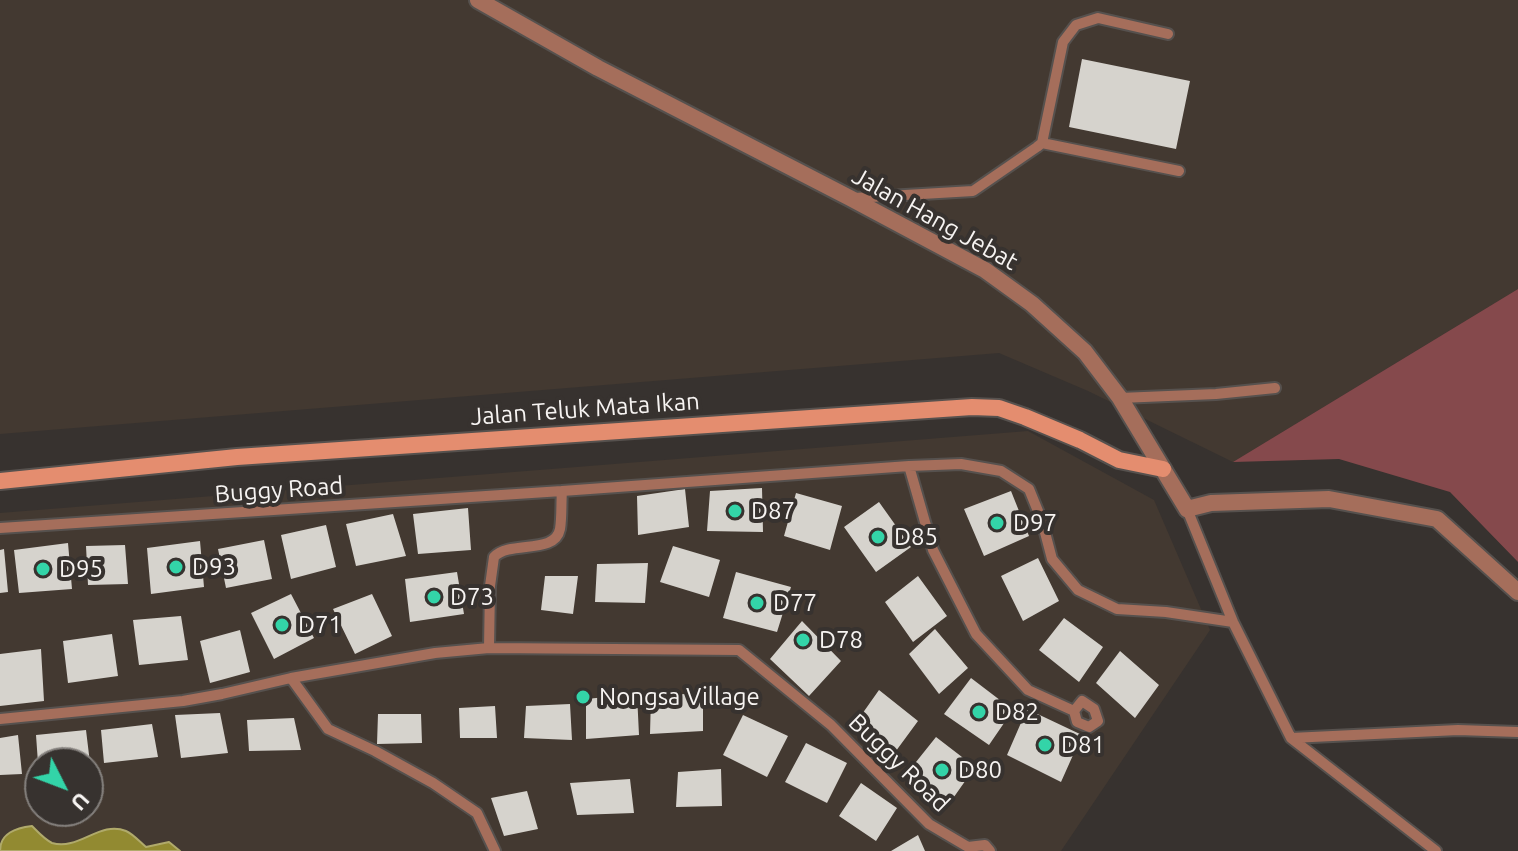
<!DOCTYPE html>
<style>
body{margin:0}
#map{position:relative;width:1518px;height:851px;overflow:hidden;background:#37322f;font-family:Ubuntu,sans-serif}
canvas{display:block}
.north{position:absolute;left:24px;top:747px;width:80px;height:80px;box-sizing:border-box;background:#37322f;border:2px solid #84807d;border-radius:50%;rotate:132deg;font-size:22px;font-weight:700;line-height:32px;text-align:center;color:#f7f4f2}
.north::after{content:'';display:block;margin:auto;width:28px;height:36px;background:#33d4a8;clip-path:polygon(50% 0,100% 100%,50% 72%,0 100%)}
</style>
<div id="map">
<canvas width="1518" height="851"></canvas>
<div class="north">U</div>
</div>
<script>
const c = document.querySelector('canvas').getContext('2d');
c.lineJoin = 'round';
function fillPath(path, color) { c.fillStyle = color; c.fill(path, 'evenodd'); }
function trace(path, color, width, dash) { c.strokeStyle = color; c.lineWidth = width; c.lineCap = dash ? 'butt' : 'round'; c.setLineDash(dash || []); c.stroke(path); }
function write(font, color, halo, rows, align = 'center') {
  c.font = font + ' Ubuntu,sans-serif'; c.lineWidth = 8; c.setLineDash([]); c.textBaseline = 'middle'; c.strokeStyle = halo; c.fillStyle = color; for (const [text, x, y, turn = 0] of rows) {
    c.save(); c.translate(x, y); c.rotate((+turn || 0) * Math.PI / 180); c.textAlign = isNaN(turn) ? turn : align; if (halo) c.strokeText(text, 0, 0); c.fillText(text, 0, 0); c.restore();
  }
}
const built = new Path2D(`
 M0 0H1518V289L1233 462 1088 391 999 353 0 434Z
 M1028 431 1154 500 1210 630 1061 851H0V513ZM40 763H88V811H40Z`);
const green = new Path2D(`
 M1518 289V562L1450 492 1339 459 1233 462Z`);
const water = new Path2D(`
 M32 826C38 832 44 839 52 843 79 851 100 820 126 831 133 834 140 842 146 847L169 842 180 851H0C0 833 16 828 32 826Z`);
const building = new Path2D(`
 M1082 59 1190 81 1176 149 1069 127Z
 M762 488 763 532 707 531 710 491Z
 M685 489 689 527 638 535 637 496Z
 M1011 491 1029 536 984 556 964 509Z
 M796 493 842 506 830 550 784 536Z
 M879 502 911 547 876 572 844 527Z
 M468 508 471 550 418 554 413 514Z
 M393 514 406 556 356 566 346 524Z
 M326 525 336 567 291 579 281 535Z
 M264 540 272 579 226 588 218 549Z
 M200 541 204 587 151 594 147 548Z
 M68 543 72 589 19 593 14 550Z
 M125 545 128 584 88 585 86 546Z
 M673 546 720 560 709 597 660 582Z
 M4 549 8 592 0 593V550Z
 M1038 558 1059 601 1023 621 1001 576Z
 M648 563 645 603 595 602 597 564Z
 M457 572 464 614 410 622 405 579Z
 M736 572 791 587 777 632 723 618Z
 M545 576H578L573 614 541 610Z
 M918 576 947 616 913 642 885 602Z
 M291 594 314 638 274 659 251 613Z
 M372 594 392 636 355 654 333 609Z
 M181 616 188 660 139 665 133 620Z
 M1064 618 1103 647 1079 682 1039 650Z
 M802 621 841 661 809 696 770 659Z
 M935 629 968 668 939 694 909 654Z
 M240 630 250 672 210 683 200 641Z
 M112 634 118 676 68 683 63 641Z
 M41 649 44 701 0 706V654Z
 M1120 651 1159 685 1135 718 1096 683Z
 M971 678 1013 710 989 745 944 714Z
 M879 690 918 721 893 755 855 724Z
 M703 693V731L650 734 651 696Z
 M637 694 639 735 586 739V699Z
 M570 704 572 740 524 738 526 706Z
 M495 706 497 738H460L459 708Z
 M1027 709 1082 735 1061 782 1007 755Z
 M220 713 228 753 181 758 175 715Z
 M378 714H421L422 743 377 744Z
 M743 715 788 736 767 777 723 755Z
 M294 718 301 750 249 751 247 720Z
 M152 724 158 757 104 763 101 730Z
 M86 730 90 763H38L36 735Z
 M18 735 22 774 0 775V738Z
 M936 737 975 767 949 804 908 772Z
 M806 743 847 763 827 803 785 782Z
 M721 769 722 806 676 807 678 772Z
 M630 779 634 813 577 815 570 783Z
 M861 783 897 808 876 841 839 816Z
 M527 791 538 829 504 836 491 798Z
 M918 835 925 851H891Z`);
const lane = new Path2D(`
 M1042 143 1179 171
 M854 198 973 191 1037 147 1042 143 1063 42 1076 25 1098 18 1168 34
 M1120 398 1216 394 1275 388
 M909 466 933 550 976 634 1028 690 1074 711 1077 722 1089 727 1098 721 1094 709 1082 701 1074 711
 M1187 509 1233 622 1291 738 1436 851
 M0 528 562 491
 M489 648 739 650 831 725 929 824 968 847 985 845 990 851
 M291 678 328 729 375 751 433 783 477 813 495 851
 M0 719 183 701 222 694 291 678 435 653 489 648 490 586 494 557C510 540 555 555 560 529 562 517 561 503 562 491L909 466 961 464 1001 471 1029 489 1042 521 1052 559 1078 590 1117 609 1166 612 1233 622
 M1291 738 1458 730 1518 732`);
const street = new Path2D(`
 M478 0 598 68 850 198 985 270 1032 304 1085 352 1120 398 1187 509 1211 503 1329 499 1437 519 1518 592`);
const secondary = new Path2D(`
 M0 481 237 457 972 407 999 408 1025 417 1080 440 1119 460 1163 469`);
const markers = [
 [735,511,8,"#33d4a8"],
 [997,523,8,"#33d4a8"],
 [878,537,8,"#33d4a8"],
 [176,567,8,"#33d4a8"],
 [43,569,8,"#33d4a8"],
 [434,597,8,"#33d4a8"],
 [757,603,8,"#33d4a8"],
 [282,625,8,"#33d4a8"],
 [803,640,8,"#33d4a8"],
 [583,697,8,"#33d4a8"],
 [979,712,8,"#33d4a8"],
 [1045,745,8,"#33d4a8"],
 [942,770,8,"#33d4a8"]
];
const streetNames = [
 ["Jalan Hang Jebat",935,219,29],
 ["Jalan Teluk Mata Ikan",585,409,-4],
 ["Buggy Road",279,490,-4],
 ["Buggy Road",899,763,44]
];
const poiNames = [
 ["D87",751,511],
 ["D97",1013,523],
 ["D85",894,537],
 ["D93",192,567],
 ["D95",59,569],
 ["D73",450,597],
 ["D77",773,603],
 ["D71",298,625],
 ["D78",819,640],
 ["Nongsa Village",599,697],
 ["D82",995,712],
 ["D81",1061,745],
 ["D80",958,770]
];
fillPath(built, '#433931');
fillPath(green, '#85494c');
fillPath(water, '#928a31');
trace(water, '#b0aa6b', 2);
fillPath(building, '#d6d3cd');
trace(lane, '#56514e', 14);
trace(street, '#56514e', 20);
trace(secondary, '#56514e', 20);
trace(lane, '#a56e5b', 10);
trace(street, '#a56e5b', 16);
trace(secondary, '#e48d6f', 16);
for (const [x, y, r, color] of markers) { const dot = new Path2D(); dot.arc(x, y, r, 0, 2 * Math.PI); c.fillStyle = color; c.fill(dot); trace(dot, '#37322f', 3); }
write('24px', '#f7f4f2', '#37322f', streetNames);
write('24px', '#f7f4f2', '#37322f', poiNames, 'left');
</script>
